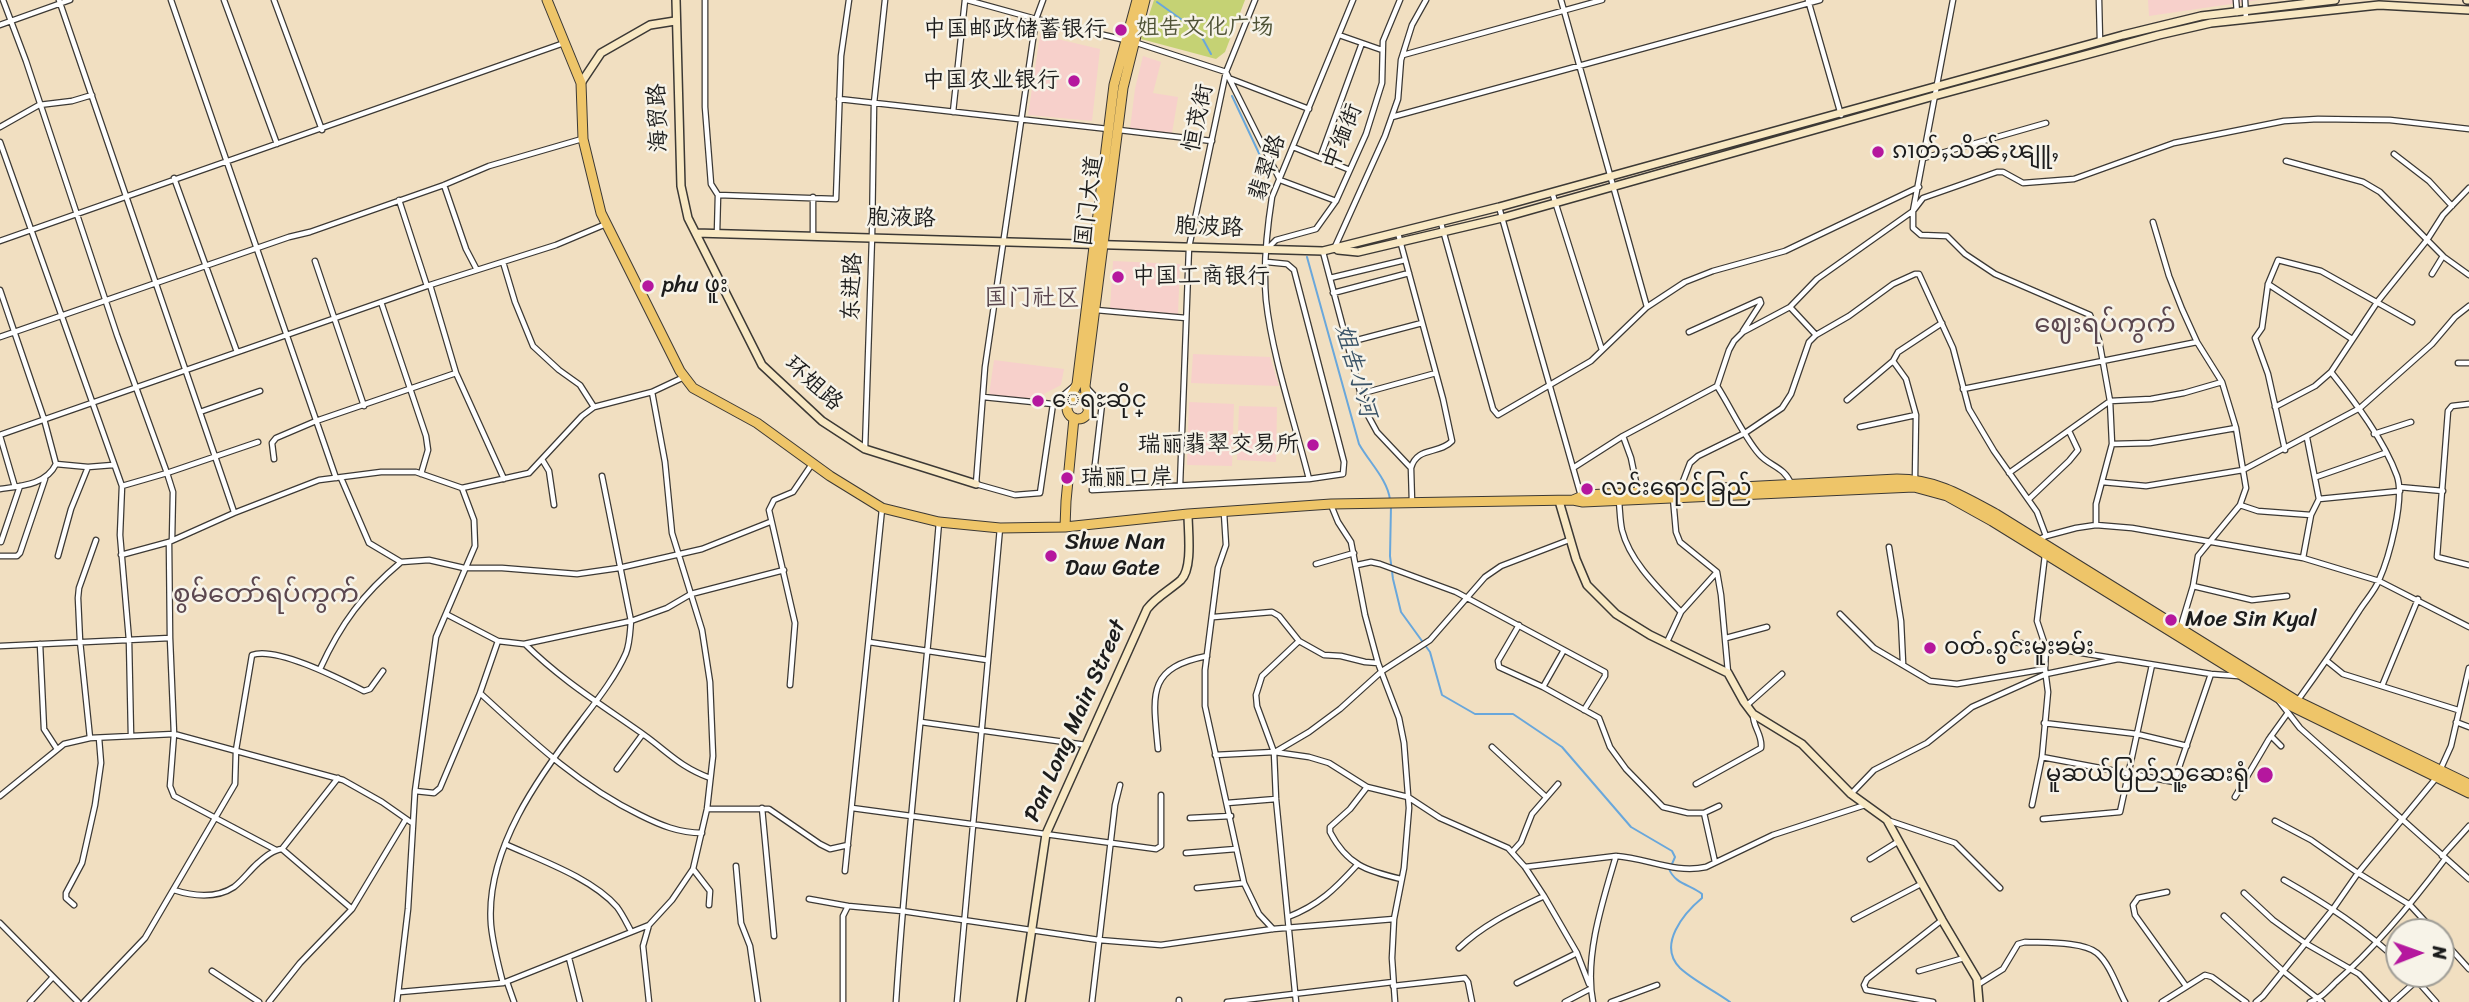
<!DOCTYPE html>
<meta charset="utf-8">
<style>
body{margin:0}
#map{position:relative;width:2469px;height:1002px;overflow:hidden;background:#f1dfc1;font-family:Sriracha,sans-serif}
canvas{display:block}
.north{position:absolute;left:2385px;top:918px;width:70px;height:70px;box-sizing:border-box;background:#f7f3e8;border:2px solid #9f9d96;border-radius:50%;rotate:89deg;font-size:19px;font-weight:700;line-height:28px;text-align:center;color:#1c1c1c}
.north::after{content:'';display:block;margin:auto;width:24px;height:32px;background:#b5179e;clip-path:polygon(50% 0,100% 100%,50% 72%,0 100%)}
</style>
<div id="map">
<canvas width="2469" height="1002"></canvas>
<div class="north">N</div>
</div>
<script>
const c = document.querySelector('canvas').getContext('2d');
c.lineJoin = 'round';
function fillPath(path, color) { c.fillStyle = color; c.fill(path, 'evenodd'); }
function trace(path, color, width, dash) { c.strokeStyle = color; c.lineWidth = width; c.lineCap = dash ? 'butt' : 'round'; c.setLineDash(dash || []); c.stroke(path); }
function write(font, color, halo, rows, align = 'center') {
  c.font = font + ' Sriracha,"LXGW WenKai TC","Noto Sans Myanmar",sans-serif'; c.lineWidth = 5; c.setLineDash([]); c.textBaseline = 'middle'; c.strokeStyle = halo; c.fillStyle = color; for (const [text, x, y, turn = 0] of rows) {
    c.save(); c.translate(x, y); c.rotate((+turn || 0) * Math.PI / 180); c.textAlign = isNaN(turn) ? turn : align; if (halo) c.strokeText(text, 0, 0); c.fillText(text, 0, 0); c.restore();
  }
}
const built = new Path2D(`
 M2148 0H2259L2149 16Z
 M1040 35 1100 49 1092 121 1028 115Z
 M1143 56 1161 62 1153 93 1178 97 1172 133 1130 129 1135 89Z
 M1113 261 1180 264 1178 314 1110 309Z
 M1193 354 1270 357 1279 386 1191 383Z
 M994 360 1064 369 1061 385 1044 394 1042 400 989 395Z
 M1189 402 1234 404 1232 466 1187 465Z
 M1239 406 1277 407 1276 462 1237 460Z`);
const green = new Path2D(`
 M1154 0H1245L1225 52 1216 59 1141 39Z`);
const stream = new Path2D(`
 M1157 2 1199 32 1211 54
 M1232 96 1264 164
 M1307 257 1359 444C1369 462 1388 480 1390 500
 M1391 506 1390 556 1393 579 1401 612 1430 652 1442 695 1475 714H1513L1562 747 1631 827 1672 851 1675 857 1672 864
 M1669 869C1675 884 1691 885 1702 894V898C1684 913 1657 945 1680 968 1694 981 1715 991 1730 1002`);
const street = new Path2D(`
 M3 0 26 61 117 335 167 473 258 442
 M59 0 234 512
 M171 0 336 478
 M224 0 277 144
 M274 0 322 130
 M705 0V107L711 184 718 195 836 199 841 56 849 0
 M967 0 1036 19 1125 40
 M1043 0 1036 19 985 367 976 484 1015 495 1040 493 1053 404
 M1561 0 1647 307
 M1808 0 1841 115
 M1953 0 1913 211V228L1921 235 1947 236 1965 254 1995 274 2090 315 2099 340 2110 401 2112 444 2096 504V525
 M2099 0 2100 41
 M2236 0 2237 13
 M2245 0 2246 19
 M0 25 70 0
 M1339 35 1382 50
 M1134 42 1226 72 1280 180 1336 201
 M1403 55 1602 0
 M1231 79 1309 109
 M839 99 1108 129
 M953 112 965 0
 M1392 117 1820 0
 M0 127 39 105 72 101 92 95
 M1119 130 1212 141
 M0 142 122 486 120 535 129 640 131 736
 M1293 147 1350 170
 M2394 154 2429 181 2452 206
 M1320 158 1362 43
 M1924 158 2046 123
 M2286 161 2363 182 2380 192 2443 256 2432 274
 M174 178 237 352
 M444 185 466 249 477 270
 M1552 192 1602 350
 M399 200 427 286
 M1499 207 1581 496
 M2153 222 2169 276 2182 309 2197 342 2222 382 2236 428 2246 488 2240 505 2198 556 2193 586 2180 629
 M1441 223 1493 409 1498 415 1591 361 1647 307 1685 282 1713 271 1785 251 1919 187
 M717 233 718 195
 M1398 233 1443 399 1452 441C1439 455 1417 446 1411 468
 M813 236V197
 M0 241 564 43
 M1269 247 1276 240 1316 229 1336 201 1366 134 1382 83 1383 41 1400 0
 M1334 249 1385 136 1398 99 1401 60 1412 25 1426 0
 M1323 252 1365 410 1377 432 1411 468 1412 502
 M2444 257 2469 275
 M315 261 364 406
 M503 262 515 302 533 346 559 370 580 385 594 407
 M1330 278 1405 260
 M2268 284 2352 339
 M430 285 456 373 504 479
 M0 290 44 419 56 464C46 485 21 486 0 489
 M1333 293 1409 273
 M381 302 426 436 428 450 421 474
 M1790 307 1816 335
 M1096 310 1186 318
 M1689 332 1760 300 1761 303 1743 331
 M0 337 289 237 310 232 444 185 489 166 582 139
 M1346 343 1422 323
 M2458 363H2469
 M1717 386C1730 406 1744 437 1759 454 1769 466 1785 467 1791 484
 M1086 387 1102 404 1092 490 1309 479 1343 474 1344 462 1294 270 1287 264 1267 262
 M1963 389 2197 342
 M1360 394 1436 373
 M983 397 1053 404 1073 387
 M1847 400 1893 361
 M2469 404 2452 406 2448 411 2437 557 2469 565
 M2275 407 2315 386 2331 372 2378 301 2427 240 2443 215 2469 188
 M200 412 260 391
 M1860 427 1916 415
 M2374 434 2411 422
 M0 435 430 285 556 245 606 224
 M0 436 15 487
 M1623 436 1631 458 1638 492
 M2112 444 2150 443 2236 428
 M865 449 872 237 874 103 885 0
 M2285 450 2268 374 2255 338 2262 328 2268 284 2278 260 2321 271 2412 322
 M274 459 272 443 276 438 316 421 456 373
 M543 461 549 471 554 505
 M56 464 88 467 113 465
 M1573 468 1623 436 1717 386 1729 350 1734 341 1743 332 1790 307 1817 279 1913 211 1923 198 1997 172H2003L2023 183 2074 179 2174 143 2284 121 2318 119 2390 120 2469 129
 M2009 473 2110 401 2151 399 2184 393 2222 382
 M2316 477 2385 453
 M341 478 369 543 401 562 429 560 464 568H502L577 574 619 568 702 549 770 522
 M1309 479C1295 423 1272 356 1266 300 1263 267 1267 229 1272 197L1353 0
 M1915 479 1916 415 1906 379 1893 361 1898 352 1942 323
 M2102 482 2146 486 2243 470 2360 408 2432 344 2455 317 2469 306
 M1180 485 1189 247 1226 72 1255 0
 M122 486 167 473 173 492 172 540
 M2399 487 2443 491
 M1680 489 1690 463 1698 456 1745 433 1782 408 1791 394 1809 342 1816 335 1849 316 1893 284 1915 274H1919L1953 348 1969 409 1994 451 2037 512 2046 536
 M1673 498 1676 532 1680 542 1717 572 1721 595 1728 672
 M2029 499 2069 461 2078 450 2069 431
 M2319 499 2400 491
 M1619 502C1620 511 1620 521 1622 530 1630 562 1659 589 1681 612
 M1331 505 1338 522 1351 542 1365 615 1378 663 1399 718 1404 743 1409 808 1404 868 1394 919 1392 958 1395 1002
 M2240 505 2258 511 2311 515
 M1224 513 1226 545 1218 568 1205 670V706L1244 883 1259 914 1273 929
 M2038 540 2046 536 2076 528 2096 525 2132 528 2303 558 2379 581 2469 627
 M1 542 20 486
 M1889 547 1901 621 1903 663
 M121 555 169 542
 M0 556H17L20 553 45 479
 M58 556 71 509 88 467
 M2303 558 2311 515 2319 499 2307 438
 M1316 564 1354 553
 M1357 565 1371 562 1380 564 1456 592 1605 672V676L1584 710
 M2193 586 2252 600 2287 596
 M446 614 498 641 524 644 631 621 667 608 691 594 784 570
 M1840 614 1874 648 1930 681 1957 684 2045 669
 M1214 617 1272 612 1279 616 1299 641 1324 655 1341 656 1365 662 1378 663
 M1519 625 1498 661 1499 667 1543 687 1599 718 1610 747 1626 769 1663 807 1688 813H1704L1719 806
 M1726 638 1767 627
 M869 642 987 660
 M1667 642 1681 612 1716 573
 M2014 642 2211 674 2238 676
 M40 644 44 729 57 749
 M525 644C562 681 605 707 647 737 671 755 681 767 710 778
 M0 646 170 638
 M2327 661 2343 674 2458 710
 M320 669C341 623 363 594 401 562
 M790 685 795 623 769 510 774 500 793 492 812 464
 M2382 686 2418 599
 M1543 687 1564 650
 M480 693C530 739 578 785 640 815 660 825 679 833 702 833
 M2298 700C2319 671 2339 642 2359 611 2365 601 2375 591 2379 580 2389 558 2405 499 2397 476 2384 440 2355 402 2331 372
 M2279 701 2300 728 2469 879
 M1746 706 1782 674
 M921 722 1086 745
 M2456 722 2469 727
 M2044 723 2137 734 2187 746
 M2271 736 2281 746
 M90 738 80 641 78 598 79 588 96 540
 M1492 747 1546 797
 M1158 749C1153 695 1146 668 1207 656
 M1275 752 1309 732 1340 709 1382 671 1430 640 1485 577 1501 566 1569 540
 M1215 755 1274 752 1309 757 1329 763 1367 787 1408 797 1440 818 1508 848 1525 867 1544 896 1577 953 1589 984
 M2042 757 2174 782 2211 674
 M617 769 642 735
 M1696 784 1761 748C1763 736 1753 727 1753 715
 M1367 787 1350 809 1330 827V832C1347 865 1367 871 1401 879
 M415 791 434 793 440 788 480 693 498 641
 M1851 794 1874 770 1927 743 1972 707 2046 674 2118 659
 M0 796 64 744 90 738 174 734 343 780 382 802 412 823
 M2235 797 2269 739 2287 714
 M1227 803 1276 799
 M2032 805 2042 757 2048 692 2045 669 2046 648 2037 621 2045 555
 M762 808 774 936
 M852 808 1156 849 1161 846V795
 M707 809H769L820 844 830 849 848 845
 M1704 813 1715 862
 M1190 818 1231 816
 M2043 819 2120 812 2152 665
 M1887 820 1955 843 2000 888
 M2275 821 2311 840 2358 873 2410 905 2435 932
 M505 844C540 860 592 878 617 907 623 915 627 924 631 931
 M282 849 352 909
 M276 850 174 796 170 786 174 734 170 638 169 542 234 513 319 480 381 472H416L462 488 529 473 582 416 594 407 652 392 684 377
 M1512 852 1521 842 1532 814 1558 784
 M1186 853 1236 849
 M2442 856 2469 826
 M1870 859 1899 841
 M736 866 741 923 750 946 758 1002
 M1525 867 1616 856C1647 858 1675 874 1706 867L1773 835 1865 805
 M693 869 710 891 709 905
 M845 871 882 509
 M2284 880C2326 904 2365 929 2399 962
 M1197 888 1244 883
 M174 890C192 896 216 899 234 887 243 880 250 870 258 863 265 857 273 850 282 849L338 778
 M2167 892 2138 898 2133 905 2135 915 2186 986
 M2244 893 2273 920 2305 943 2359 974 2386 1002
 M809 899 848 906
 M74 905 66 898V893L82 863 95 805 101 763 99 738
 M2224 916 2283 971 2322 1002
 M1288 917C1319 905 1335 889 1357 865
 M1854 919 1921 884
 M0 923 78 1002
 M2441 938 2469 969
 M1459 948C1484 924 1513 911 1544 896
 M2441 955 2449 947
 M569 958 580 1002
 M212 971 259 1002
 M1919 971 1964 958
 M2411 974 2436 1002
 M507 982 514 1002
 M503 983C498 964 493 945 491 925 485 850 539 776 582 720 598 699 616 676 626 653 630 643 630 631 631 621L602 476
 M1517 983 1577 953
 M1979 984 2003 969 2018 944 2025 942C2043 943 2083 941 2097 953 2110 964 2117 987 2125 1002
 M1393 986 1465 978 1468 982 1472 1002
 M400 992 503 983 649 925
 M30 1002 52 978
 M84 1002 145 938 235 784 236 750 252 655C276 646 340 679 364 691L370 689 383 671
 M269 1002 300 963 352 909 406 819
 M397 1002 408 909 415 791 436 637 475 546 474 520 462 488
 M649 1002 643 946 649 925 672 900 693 869 707 809 713 756 710 682 702 630 672 533 665 462 652 392
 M843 1002V916L848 906 902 911 1099 940 1161 945 1273 929 1394 919
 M896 1002C906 842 926 682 939 522
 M957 1002 1000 528
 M1092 1002 1115 805 1120 785
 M1179 1002V1000
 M1227 1002 1393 982
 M1296 1002 1276 799 1274 752 1257 706 1256 695 1262 676 1299 641
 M1565 1002 1590 989
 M1593 1002C1584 957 1603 900 1616 856
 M1611 1002 1657 985
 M1933 1002 1866 990 1864 985 1867 979 1942 920
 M2162 1002 2205 975 2212 977 2246 1002
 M2256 1002 2263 996 2333 909 2358 873 2437 777 2451 746 2469 668
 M2310 1002C2321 998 2328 990 2336 982 2377 946 2412 903 2445 859
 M2393 1002 2424 974`);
const secondary = new Path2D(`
 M676 0 681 186 688 218 762 365 822 421 865 449 976 484
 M2467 0H2469
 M581 83 601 53 650 25 675 21
 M696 233 1323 251 1499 207 2123 35 2201 16 2335 0
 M1338 250 1358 252 1502 218 1934 96 2159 35 2211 23 2379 5 2469 10
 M1559 501 1576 559 1587 585 1616 614 1650 635 1728 673 1744 702 1753 714 1802 744 1851 794 1887 820 1942 920 1977 979 1979 1002
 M1021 1002 1046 834 1147 609C1157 596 1170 590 1181 580 1193 568 1188 531 1188 514`);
const highway = new Path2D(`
 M547 0 581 83 583 139 601 213 680 371 693 388 757 423 830 476 882 508 939 522 1000 528 1065 527 1188 514 1331 504 1573 500 1583 502 1914 487 1947 496 1992 521 2293 707 2469 793
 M1067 408a11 11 0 1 1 22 0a11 11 0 1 1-22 0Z
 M1067 405 1077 384 1114 85 1137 0
 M1088 409 1085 386 1123 88 1145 0
 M1573 500 1585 495 1897 479C1935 479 1963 496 1996 514L2297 701 2469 784
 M1065 527 1066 501 1074 418`);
const markers = [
 [1121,30,7,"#b5179e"],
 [1074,81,7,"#b5179e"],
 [1878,152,7,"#b5179e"],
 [1118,277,7,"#b5179e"],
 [648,286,7,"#b5179e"],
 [1038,401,7,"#b5179e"],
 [1313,445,7,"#b5179e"],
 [1067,478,7,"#b5179e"],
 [1587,489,7,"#b5179e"],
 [1051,556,7,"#b5179e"],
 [2171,620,7,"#b5179e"],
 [1930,648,7,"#b5179e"],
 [2265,775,9,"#b5179e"]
];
const parkNames = [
 ["姐告文化广场",1205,28]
];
const poiNames = [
 ["中国邮政储蓄银行",1107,30,"right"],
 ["中国农业银行",1060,81,"right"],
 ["ၵၢတ်ႇသိၼ်ႇၽျူႇ",1892,152],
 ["中国工商银行",1132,277],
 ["phu ဖူး",662,286],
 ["ေရႊဆိုင္",1052,401],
 ["瑞丽翡翠交易所",1299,445,"right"],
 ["瑞丽口岸",1081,478],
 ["လင်းရောင်ခြည်",1601,489],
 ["Shwe Nan",1065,543],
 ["Daw Gate",1065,569],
 ["Moe Sin Kyal",2185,620],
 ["ဝတ်ႉၵွင်းမူးၶမ်း",1944,648],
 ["မူဆယ်ပြည်သူ့ဆေးရုံ",2249,775,"right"]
];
const streetNames = [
 ["海贸路",659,118,-92],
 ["恒茂街",1199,118,-78],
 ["中缅街",1343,137,-68],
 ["翡翠路",1268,168,-71],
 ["国门大道",1090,201,-83],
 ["胞液路",901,219,1],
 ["胞波路",1209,228,2],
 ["东进路",853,287,-88],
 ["环姐路",813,384,42],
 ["Pan Long Main Street",1076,721,-66]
];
const neighbourhoodNames = [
 ["国门社区",1032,299]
];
const waterNames = [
 ["姐告小河",1355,371,74]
];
const quarterNames = [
 ["ဈေးရပ်ကွက်",2105,325],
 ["စွမ်တော်ရပ်ကွက်",266,595]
];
fillPath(built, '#f7d0cb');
fillPath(green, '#c5d274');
trace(stream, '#69a7db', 2);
trace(street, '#3c3935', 7);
trace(secondary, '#3c3935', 10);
trace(highway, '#3c3935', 11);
trace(street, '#fff', 4.5);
trace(secondary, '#f8e8c3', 7);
trace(highway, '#eec569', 9);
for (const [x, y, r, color] of markers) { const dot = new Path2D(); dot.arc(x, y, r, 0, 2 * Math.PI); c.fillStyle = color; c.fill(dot); trace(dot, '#f7f3e8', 2.5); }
write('23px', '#4f5336', '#f7f3e8', parkNames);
write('23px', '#1c1c1c', '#f7f3e8', poiNames, 'left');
write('23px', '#1c1c1c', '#f7f3e8', streetNames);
write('24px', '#5b474f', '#f7f3e8', neighbourhoodNames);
write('italic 24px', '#3b5468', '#f7f3e8', waterNames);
write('26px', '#5b474f', '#f7f3e8', quarterNames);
</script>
